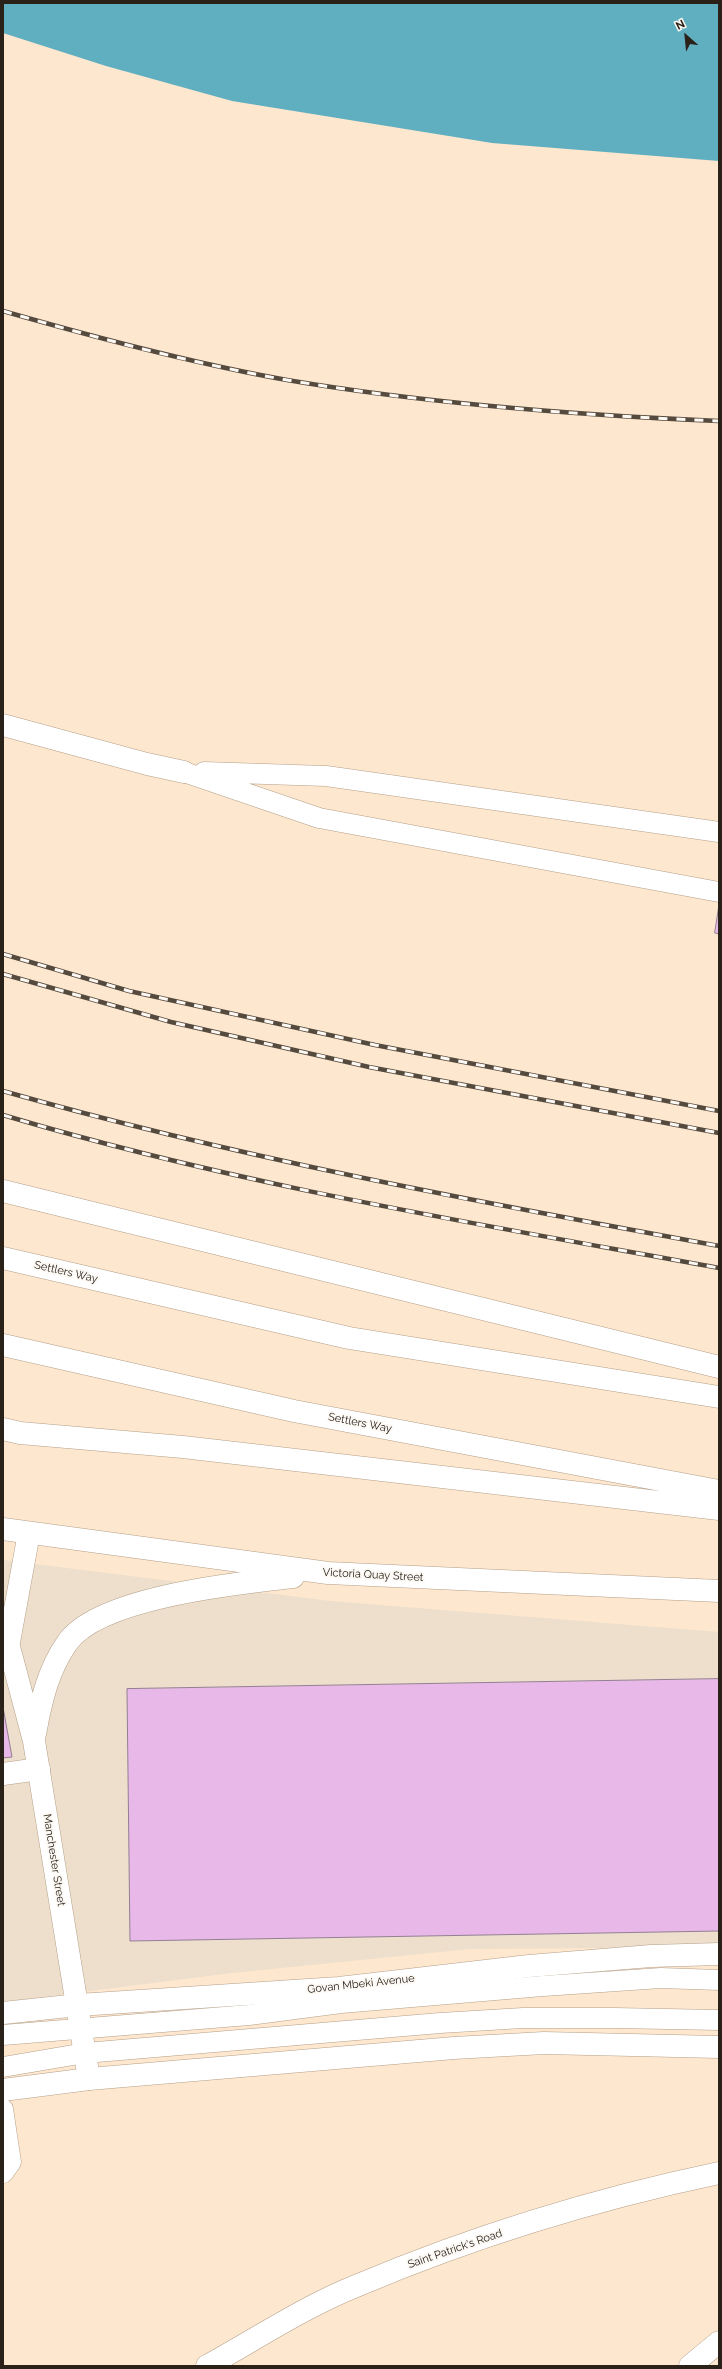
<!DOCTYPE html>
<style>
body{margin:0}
#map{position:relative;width:722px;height:2369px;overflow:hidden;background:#fee7cf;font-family:Raleway,sans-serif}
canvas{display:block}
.frame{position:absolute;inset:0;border:4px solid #2a2219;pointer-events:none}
.north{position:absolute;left:666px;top:16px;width:40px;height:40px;-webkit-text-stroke:3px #fcf8f3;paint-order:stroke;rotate:333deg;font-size:11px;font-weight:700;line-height:16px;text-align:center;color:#2a2219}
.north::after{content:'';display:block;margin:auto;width:14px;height:18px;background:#2a2219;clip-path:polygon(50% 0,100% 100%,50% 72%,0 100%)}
</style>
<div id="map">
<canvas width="722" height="2369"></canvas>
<div class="frame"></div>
<div class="north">N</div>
</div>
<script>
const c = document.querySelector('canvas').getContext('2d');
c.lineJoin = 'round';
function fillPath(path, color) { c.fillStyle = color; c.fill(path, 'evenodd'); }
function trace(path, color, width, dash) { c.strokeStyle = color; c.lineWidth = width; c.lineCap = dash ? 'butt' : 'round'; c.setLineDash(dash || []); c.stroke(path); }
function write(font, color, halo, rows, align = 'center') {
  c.font = font + ' Raleway,sans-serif'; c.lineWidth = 3.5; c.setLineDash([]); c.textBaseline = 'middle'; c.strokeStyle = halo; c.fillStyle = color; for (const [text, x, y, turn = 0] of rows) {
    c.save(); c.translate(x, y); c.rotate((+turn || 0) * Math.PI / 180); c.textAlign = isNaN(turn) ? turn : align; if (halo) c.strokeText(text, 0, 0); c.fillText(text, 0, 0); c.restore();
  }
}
const industrial = new Path2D(`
 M3 1560 330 1601 719 1632V1947L470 1949 232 1973 3 2002Z`);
const water = new Path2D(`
 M3 3H719V161L492 143 232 101 106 66 3 33Z`);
const building = new Path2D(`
 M719 905V934L715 933Z
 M719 1679V1931L130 1941 127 1689Z
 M3 1707 12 1757 3 1758Z`);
const service = new Path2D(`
 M184 772 319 818 719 892
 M204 772 326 776 719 832
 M3 2035 249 2015 341 2003 543 1986 661 1978 719 1980
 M3 2067 85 2053 440 2023 523 2018H615L719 2020
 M3 2109 11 2162 3 2173`);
const minor = new Path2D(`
 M3 725 147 764 184 772
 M3 1774 39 1769
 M207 2366C256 2339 304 2307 356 2286 472 2237 595 2199 719 2173
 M690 2366 719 2342`);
const tertiary = new Path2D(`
 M3 1529 328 1573 719 1591
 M3 1624 34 1741 89 2079
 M9 1642 29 1533
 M35 1734C41 1701 48 1670 67 1643 98 1597 240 1583 293 1577`);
const primary = new Path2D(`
 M3 2013 78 2005 339 1988 529 1966 651 1956 719 1954
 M3 2090 89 2079 454 2048 544 2043 719 2047`);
const motorway = new Path2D(`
 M3 1191 719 1367
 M3 1258 349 1338 719 1397
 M3 1345 294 1411 719 1491
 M3 1429 20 1433 183 1447 719 1509`);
const rail = new Path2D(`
 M3 311C97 338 191 363 287 380 430 404 574 415 719 421
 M3 954 129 991 375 1045 719 1111
 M3 974 171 1022 369 1067 719 1133
 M3 1091C238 1158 479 1202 719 1246
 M3 1115C237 1185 479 1224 719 1268`);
const streetNames = [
 ["Settlers Way",66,1272,13],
 ["Settlers Way",360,1423,11],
 ["Victoria Quay Street",373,1575,3],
 ["Manchester Street",54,1860,81],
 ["Govan Mbeki Avenue",361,1984,-6],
 ["Saint Patrick's Road",455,2249,-19]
];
fillPath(industrial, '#eddfcc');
fillPath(water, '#5fafc1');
fillPath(building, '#e7b8e8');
trace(building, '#947f95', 1);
trace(service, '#b49f88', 21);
trace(minor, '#b49f88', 23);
trace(tertiary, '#b49f88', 23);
trace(primary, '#b49f88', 23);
trace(motorway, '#b49f88', 23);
trace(service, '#fff', 20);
trace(minor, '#fff', 22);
trace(tertiary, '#fff', 22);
trace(primary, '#fff', 22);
trace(motorway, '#fff', 22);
trace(rail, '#554a3e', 4.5);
trace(rail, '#fcf8f3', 3, [9]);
write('11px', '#2a2219', '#fcf8f3', streetNames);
</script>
